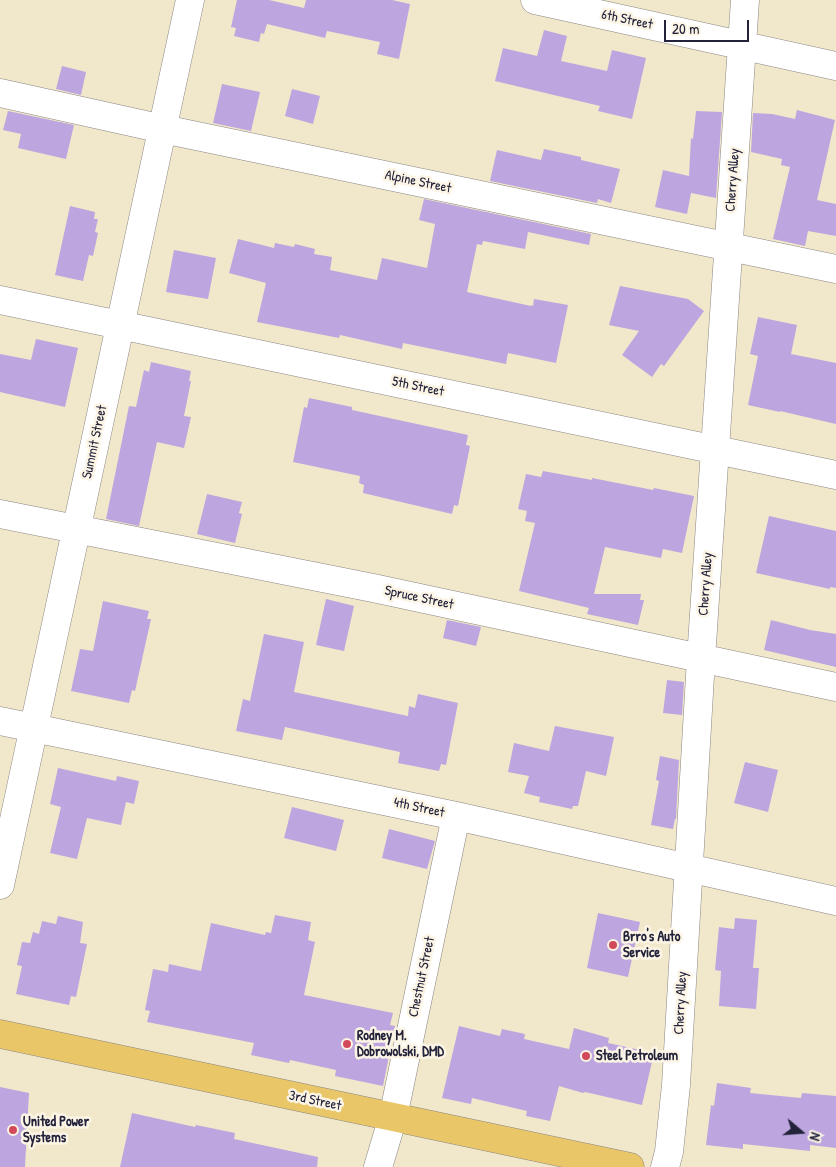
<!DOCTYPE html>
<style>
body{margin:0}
#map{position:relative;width:836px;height:1167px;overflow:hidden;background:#f1e8cb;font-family:"Patrick Hand",sans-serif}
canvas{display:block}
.north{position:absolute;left:776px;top:1107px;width:50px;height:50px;-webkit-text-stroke:4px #fcf5e5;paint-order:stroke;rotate:108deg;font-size:14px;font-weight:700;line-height:20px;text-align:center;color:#22223b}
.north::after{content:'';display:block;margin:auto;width:18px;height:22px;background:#22223b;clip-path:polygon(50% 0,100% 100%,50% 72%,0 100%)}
.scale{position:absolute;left:664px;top:20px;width:85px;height:22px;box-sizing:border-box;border:2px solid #22223b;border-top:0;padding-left:6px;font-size:15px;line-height:18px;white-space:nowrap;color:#22223b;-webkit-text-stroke:4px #fcf5e5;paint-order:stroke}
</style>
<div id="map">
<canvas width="836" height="1167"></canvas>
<div class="north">N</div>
<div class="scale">20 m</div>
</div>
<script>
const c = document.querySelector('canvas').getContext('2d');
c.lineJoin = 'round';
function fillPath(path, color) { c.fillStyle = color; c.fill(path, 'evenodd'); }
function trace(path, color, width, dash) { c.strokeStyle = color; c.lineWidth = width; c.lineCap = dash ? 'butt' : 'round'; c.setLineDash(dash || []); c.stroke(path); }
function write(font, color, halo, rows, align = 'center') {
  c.font = font + ' "Patrick Hand",sans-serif'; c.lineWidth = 5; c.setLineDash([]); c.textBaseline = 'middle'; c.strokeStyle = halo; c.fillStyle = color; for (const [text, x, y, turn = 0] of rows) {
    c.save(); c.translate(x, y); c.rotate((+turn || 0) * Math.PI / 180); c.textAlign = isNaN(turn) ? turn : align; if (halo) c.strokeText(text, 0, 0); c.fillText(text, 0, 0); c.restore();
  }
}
const building = new Path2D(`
 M237 0H269L304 8 306 0H392L410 4 399 59 377 54 380 42 327 31 325 38 267 24 264 34 261 33 259 42 234 36 236 28 231 27Z
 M544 30 567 36 561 61 607 71 612 50 646 58 632 119 598 111 600 106 495 81 503 48 537 56Z
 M62 66 86 72 81 95 56 89Z
 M222 84 260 92 251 131 213 123Z
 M292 89 320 96 313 124 285 116Z
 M797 110 835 120 817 200 836 204V236L808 231 805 246 773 239 790 167 781 165 782 159 751 152 753 113 772 114 795 119Z
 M8 111 74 125 66 159 18 148 21 134 3 130Z
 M696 111 722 112 716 198 691 193 687 214 655 207 663 170 689 176 691 138 693 139Z
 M544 149 581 157V160L620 169 611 203 598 199 597 203 490 181 497 150 541 160Z
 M424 199 591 234 589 245 528 232 525 249 483 241 482 245 477 244 467 292 531 306V305L533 306 534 299 568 305 556 363 508 353 506 364 403 343 402 349 340 335 339 338 257 322 266 283 229 273 238 239 274 248 275 243 294 247 295 244 315 249 314 254 332 257 330 270 377 280 382 258 427 268 435 224 419 220Z
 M70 206 95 212 94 219H98L95 232 98 233 93 256 89 255 83 281 55 275Z
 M174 250 216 258 208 299 166 292Z
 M620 286 688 299 704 311 664 366 661 364 652 377 622 355 639 331 609 325Z
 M758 317 797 325 791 354 836 363V424L780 411V412L748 405 758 356 750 354Z
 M36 339 78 348 65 407 0 392V354L31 360Z
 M151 362 191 371 189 381H191L184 416 191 417 184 448 157 442 139 526 106 519 129 406 136 407 144 370 149 372Z
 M309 398 352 407V410L468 435 466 445 470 446 458 506 454 505 452 514 363 493 364 485 359 483 360 476 293 462 304 407 307 408Z
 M543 471 592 480V478L653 490 654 488 694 496 682 553 663 549 661 558 605 547 594 594H641L640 600H644L638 625 587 614 589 608 519 591 535 523 525 521 527 511 518 509 526 474 541 477Z
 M207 494 242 502 239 513 242 514 235 543 197 534Z
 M769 516 836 531V588L830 587V589L756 573Z
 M326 599 354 606 344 651 316 645Z
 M103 601 149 611 147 619H151L135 691 132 690 129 703 71 691 80 649 93 651Z
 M447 620 481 627 476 646 443 638Z
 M771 620 810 630 836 634V667L764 650Z
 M264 634 304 642 294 692 408 716 409 706 415 708 418 694 458 703 446 765 441 764 439 771 398 763 400 752 285 727 282 740 236 731 243 699 250 701Z
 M667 680 684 682 682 715 663 713Z
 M555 726 614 737 606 776 586 771 578 806H573L572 809 539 802 540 797 524 793 529 776 508 772 514 743 549 751Z
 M660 756 679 760 676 819H675L673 829 651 825 659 781 656 780Z
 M745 762 778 770 768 812 734 803Z
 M58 768 116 781 117 776 139 781 134 804 126 802 121 825 87 818 77 859 50 853 61 807 50 804Z
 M292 807 344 820 336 851 284 838Z
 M389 829 435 841 427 869 382 858Z
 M598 913 640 922 628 977 587 968Z
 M275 915 311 922 308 940 315 942 304 995 393 1013 390 1025 395 1026 383 1086 335 1076 336 1070 290 1060 289 1063 251 1055 254 1043 147 1022 150 1011 145 1010 153 969 168 972 169 964 201 971 211 923 265 935 266 932 271 933Z
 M58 916 83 922 80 943 87 944 76 997 71 996 69 1005 16 994 22 966 17 965 22 942 30 943 33 932 39 934 42 921 56 924Z
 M735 918 757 920 753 968H759L756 1009 719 1006 721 971 715 970 719 927 734 929Z
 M459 1026 500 1036 502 1029 525 1034 524 1039 569 1049 574 1028 609 1038 608 1043 654 1053 642 1105 585 1092 583 1093 559 1086 550 1121 526 1116 527 1111 472 1098 471 1104 442 1098Z
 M717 1083 751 1088 750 1093 801 1098 802 1093 836 1096V1148L810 1145V1151L743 1144V1149L706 1145 711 1105 714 1106Z
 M0 1087 29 1093 25 1167H0Z
 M132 1113 195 1127 196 1125 235 1133 234 1139 318 1157 317 1167H120Z`);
const minor = new Path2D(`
 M535 0 836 66
 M0 93 163 129 836 269
 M0 300 836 475
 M0 514 373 588 836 687
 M0 721 456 816 836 901
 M0 885C61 589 128 295 190 0
 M378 1167 393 1117 456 816
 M665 1167 669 1152 676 1085 701 659 745 0`);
const major = new Path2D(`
 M0 1034 630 1167`);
const markers = [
 [613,945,5,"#d1495b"],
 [347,1044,5,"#d1495b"],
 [586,1056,5,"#d1495b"],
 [13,1130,5,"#d1495b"]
];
const streetNames = [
 ["6th Street",627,20,12],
 ["Cherry Alley",733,180,-86],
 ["Alpine Street",418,182,12],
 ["5th Street",418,387,12],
 ["Summit Street",95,442,-78],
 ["Cherry Alley",706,584,-86],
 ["Spruce Street",419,598,12],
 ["4th Street",419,808,12],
 ["Chestnut Street",422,977,-78],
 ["Cherry Alley",681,1003,-87],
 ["3rd Street",315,1101,12]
];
const poiNames = [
 ["Brro's Auto",623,937],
 ["Service",623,953],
 ["Rodney M.",357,1036],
 ["Dobrowolski, DMD",357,1052],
 ["Steel Petroleum",596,1056],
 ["United Power",23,1122],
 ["Systems",23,1138]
];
fillPath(building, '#bda5df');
trace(minor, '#8a8583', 29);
trace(major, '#8a8583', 29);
trace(minor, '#fff', 28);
trace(major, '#e9c769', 28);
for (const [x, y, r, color] of markers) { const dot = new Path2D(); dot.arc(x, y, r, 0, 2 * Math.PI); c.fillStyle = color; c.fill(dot); trace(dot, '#fcf5e5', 2); }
write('14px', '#22223b', '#fcf5e5', streetNames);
write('bold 14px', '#22223b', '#fcf5e5', poiNames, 'left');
</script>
